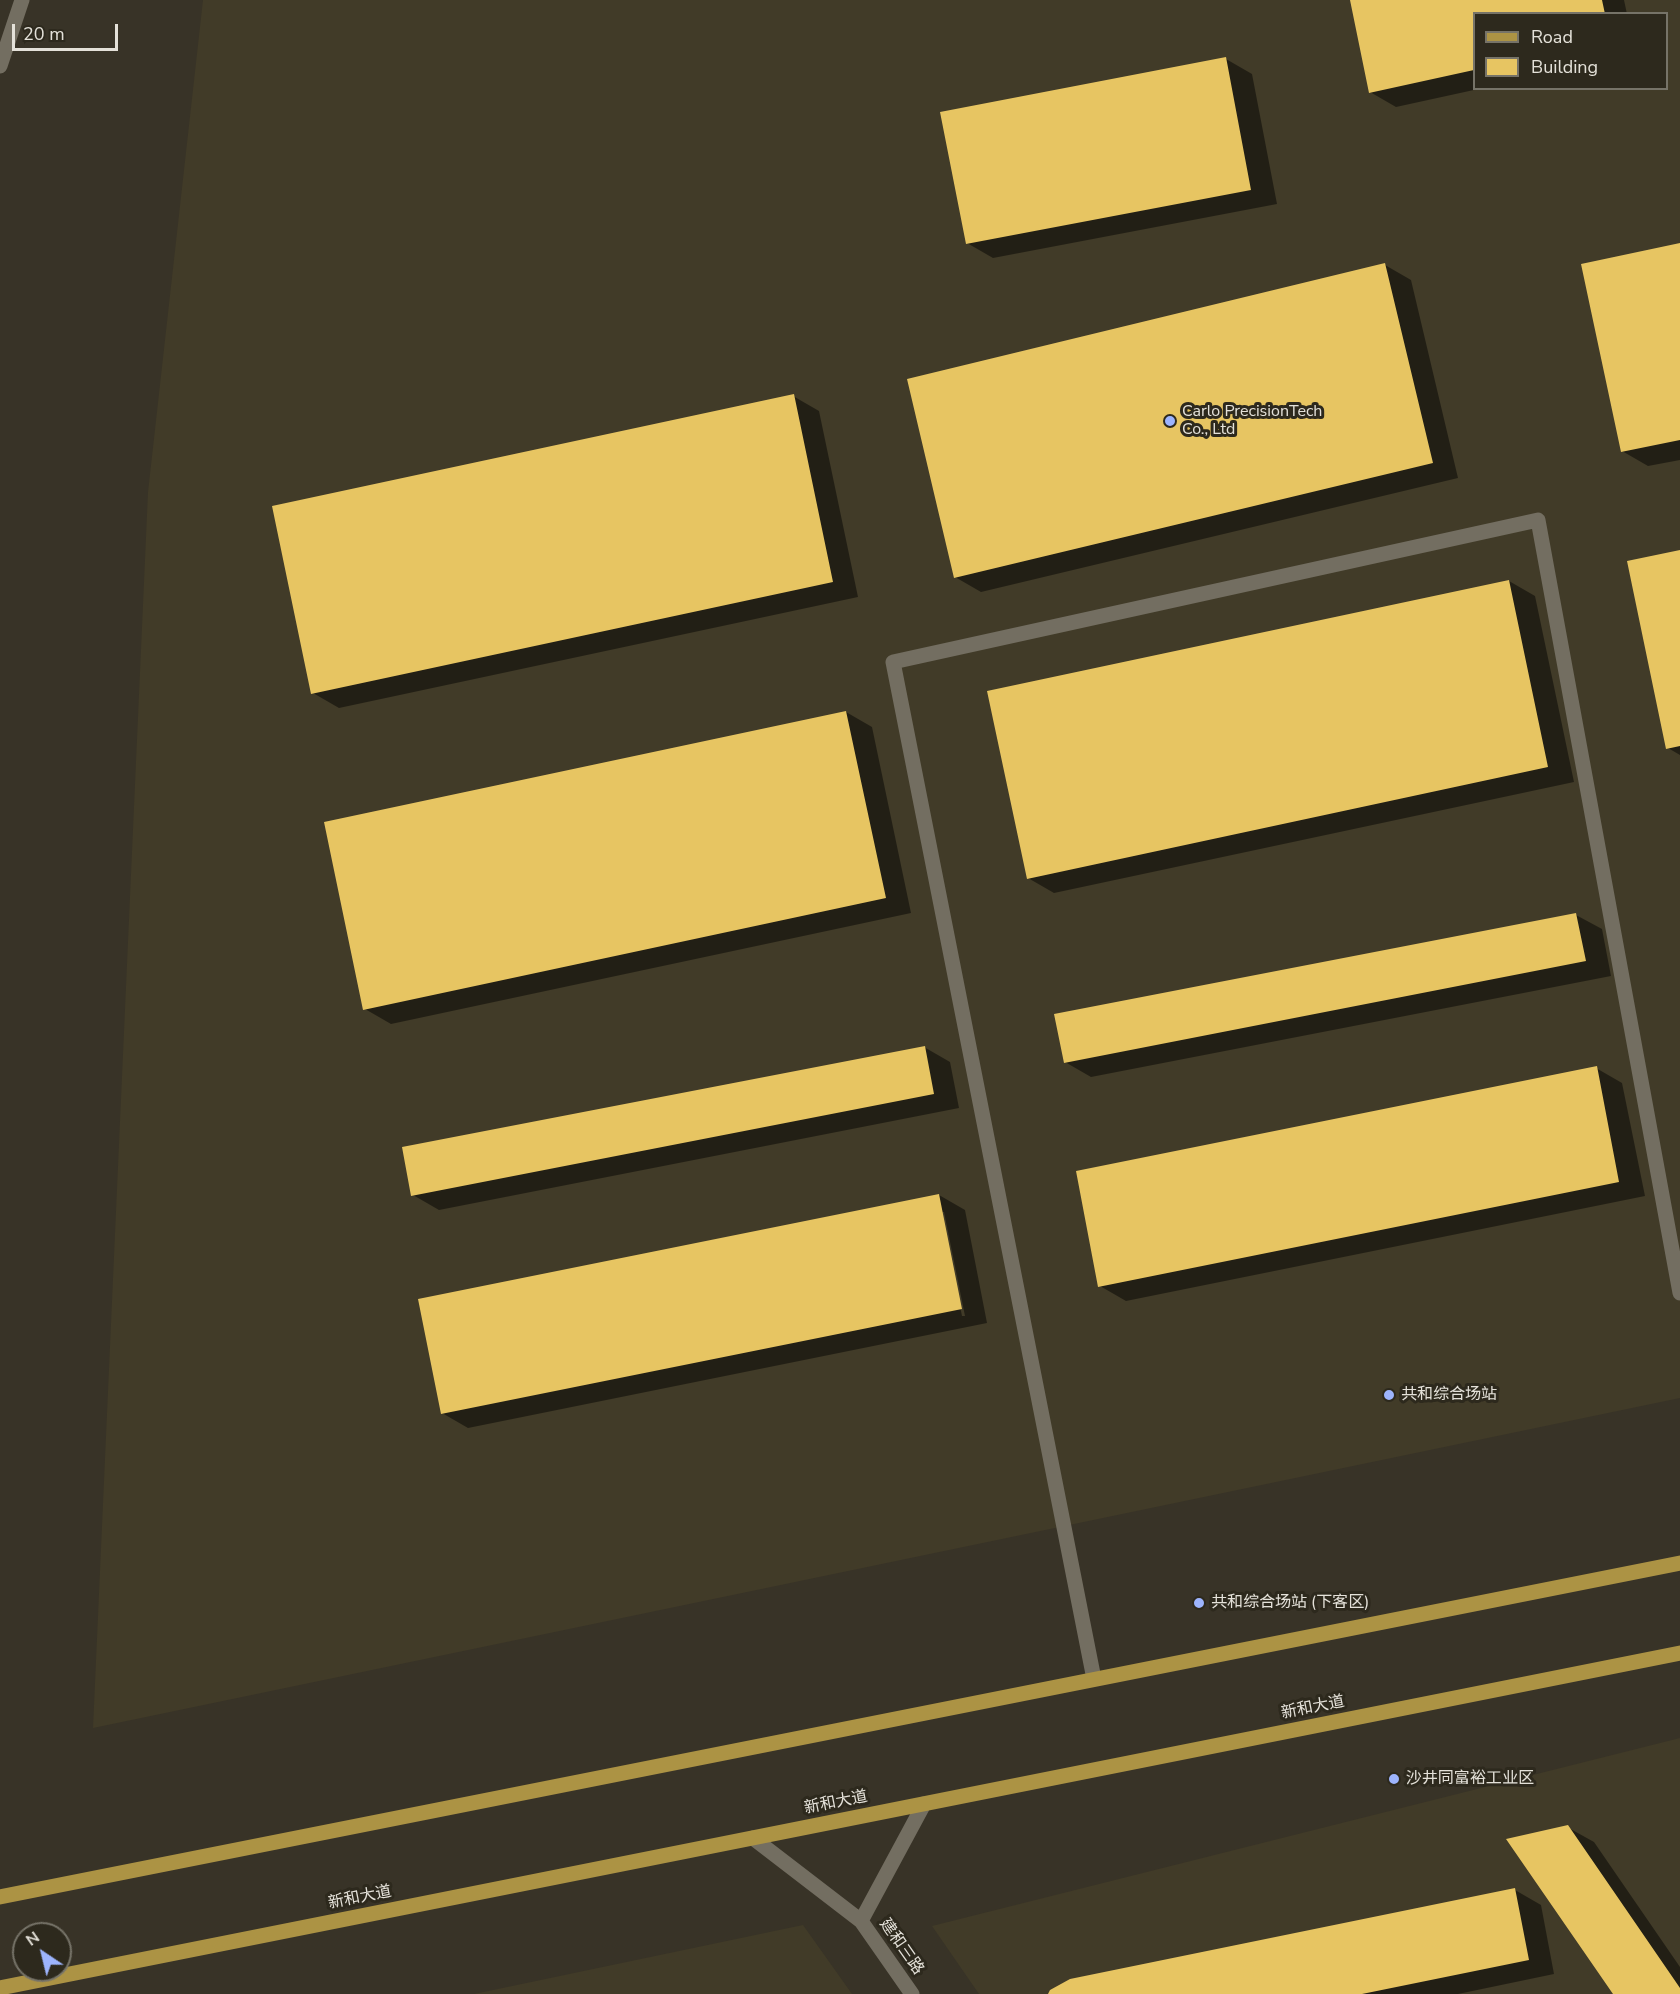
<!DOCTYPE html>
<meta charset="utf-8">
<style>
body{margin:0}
#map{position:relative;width:1680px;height:1994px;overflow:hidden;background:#383327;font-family:"Nunito Sans",sans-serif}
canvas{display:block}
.legend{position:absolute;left:1473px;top:12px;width:195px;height:78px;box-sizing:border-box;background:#2d291d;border:2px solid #767368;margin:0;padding:8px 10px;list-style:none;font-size:18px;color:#e4e1d9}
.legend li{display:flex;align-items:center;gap:12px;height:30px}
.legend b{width:30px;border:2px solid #767368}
.north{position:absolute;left:12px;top:1922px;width:60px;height:60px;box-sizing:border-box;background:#2d291d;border:2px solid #767368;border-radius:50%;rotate:325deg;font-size:16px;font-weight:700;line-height:24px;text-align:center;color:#e4e1d9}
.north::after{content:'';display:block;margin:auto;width:21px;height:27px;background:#9db4fd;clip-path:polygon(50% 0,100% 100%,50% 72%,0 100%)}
.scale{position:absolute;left:12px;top:24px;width:106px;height:27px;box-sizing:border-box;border:3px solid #e4e1d9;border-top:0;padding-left:8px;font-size:18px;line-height:21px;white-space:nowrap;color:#e4e1d9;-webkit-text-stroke:4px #2d291d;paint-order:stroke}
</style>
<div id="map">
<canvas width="1680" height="1994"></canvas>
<ul class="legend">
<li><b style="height:8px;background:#ac9344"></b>Road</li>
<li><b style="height:16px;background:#e7c562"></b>Building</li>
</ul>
<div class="north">N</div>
<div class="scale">20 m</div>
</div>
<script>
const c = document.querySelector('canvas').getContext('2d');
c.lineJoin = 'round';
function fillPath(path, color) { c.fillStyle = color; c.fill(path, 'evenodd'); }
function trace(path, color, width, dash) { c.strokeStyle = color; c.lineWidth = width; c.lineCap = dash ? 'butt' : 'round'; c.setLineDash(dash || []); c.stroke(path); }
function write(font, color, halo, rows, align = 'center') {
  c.font = font + ' "Nunito Sans","Noto Sans SC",sans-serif'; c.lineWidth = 6; c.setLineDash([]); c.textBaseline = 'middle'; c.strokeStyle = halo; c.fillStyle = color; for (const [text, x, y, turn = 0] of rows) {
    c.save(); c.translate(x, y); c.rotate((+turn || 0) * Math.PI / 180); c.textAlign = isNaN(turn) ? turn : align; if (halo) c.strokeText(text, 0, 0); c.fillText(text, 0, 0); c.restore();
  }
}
const built = new Path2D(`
 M203 0H1680V1398L93 1728 148 492ZM1474 14H1666V88H1474Z
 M1680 1738V1994H979L932 1926Z
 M803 1925 852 1994H474Z`);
const shadow = new Path2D(`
 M1351 0H1624L1627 14H1474V88H1483L1396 107 1370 92Z
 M1226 59 1252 74 1277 204 993 258 967 243Z
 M1680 245V460L1648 466 1622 451Z
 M1385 265 1411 280 1458 478 981 592 955 577Z
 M793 396 819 411 858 597 339 708 313 693Z
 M1680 551V755L1668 748Z
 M1509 581 1535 596 1574 782 1054 893 1028 878Z
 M846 712 872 727 911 913 391 1024 365 1009Z
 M1576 915 1602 929 1611 976 1091 1077 1065 1062Z
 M924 1047 950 1062 959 1108 439 1210 413 1195Z
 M1596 1068 1622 1083 1645 1196 1126 1301 1100 1286Z
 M939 1195 965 1210 987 1323 468 1428 442 1413ZM941 1212H944L965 1316H962Z
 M1567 1827 1594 1842 1680 1967V1994H1615Z
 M1515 1890 1541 1905 1554 1974 1458 1994H1050Z`);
const building = new Path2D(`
 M1350 0H1602L1605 14H1474V70L1369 93Z
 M1226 57 1251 190 966 244 940 112Z
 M1680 243V440L1621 452 1581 264Z
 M1385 263 1433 463 954 578 907 379Z
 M794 394 833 582 311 694 272 506Z
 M1680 550V746L1666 749 1627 561Z
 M1509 580 1548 767 1027 879 987 691Z
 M846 711 886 898 363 1010 324 822Z
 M1576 913 1586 961 1064 1063 1054 1014Z
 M925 1046 934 1094 411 1196 402 1147Z
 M1597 1066 1619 1182 1098 1287 1076 1171Z
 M939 1194 962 1309 441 1414 418 1299Z
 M1568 1825 1680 1988V1994H1613L1506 1839Z
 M1515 1888 1529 1960 1362 1994H1048L1050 1990 1070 1979Z`);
const minor = new Path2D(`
 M0 66 22 0
 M1094 1679 893 662 1538 520 1680 1293
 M753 1838 861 1921 924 1804
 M861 1921 912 1994`);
const major = new Path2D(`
 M0 1897 1680 1563
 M0 1988 1680 1653`);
const markers = [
 [1170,421,6,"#9db4fd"],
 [1389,1395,6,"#9db4fd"],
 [1199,1603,6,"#9db4fd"],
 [1394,1779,6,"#9db4fd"]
];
const poiNames = [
 ["Carlo PrecisionTech",1182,412],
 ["Co., Ltd",1182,430],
 ["共和综合场站",1401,1395],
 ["共和综合场站 (下客区)",1211,1603],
 ["沙井同富裕工业区",1406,1779]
];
const streetNames = [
 ["新和大道",1313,1708,-11],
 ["新和大道",836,1803,-11],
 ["新和大道",360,1898,-11],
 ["建和三路",901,1947,55]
];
fillPath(built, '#413b28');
fillPath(shadow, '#0007');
fillPath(building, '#e7c562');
trace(minor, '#736e61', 15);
trace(major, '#ac9344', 15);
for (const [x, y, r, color] of markers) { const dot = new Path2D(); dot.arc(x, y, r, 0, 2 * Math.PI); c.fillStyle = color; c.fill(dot); trace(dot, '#2d291d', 2); }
write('16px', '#e4e1d9', '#2d291d', poiNames, 'left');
write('16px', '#e4e1d9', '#2d291d', streetNames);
</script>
